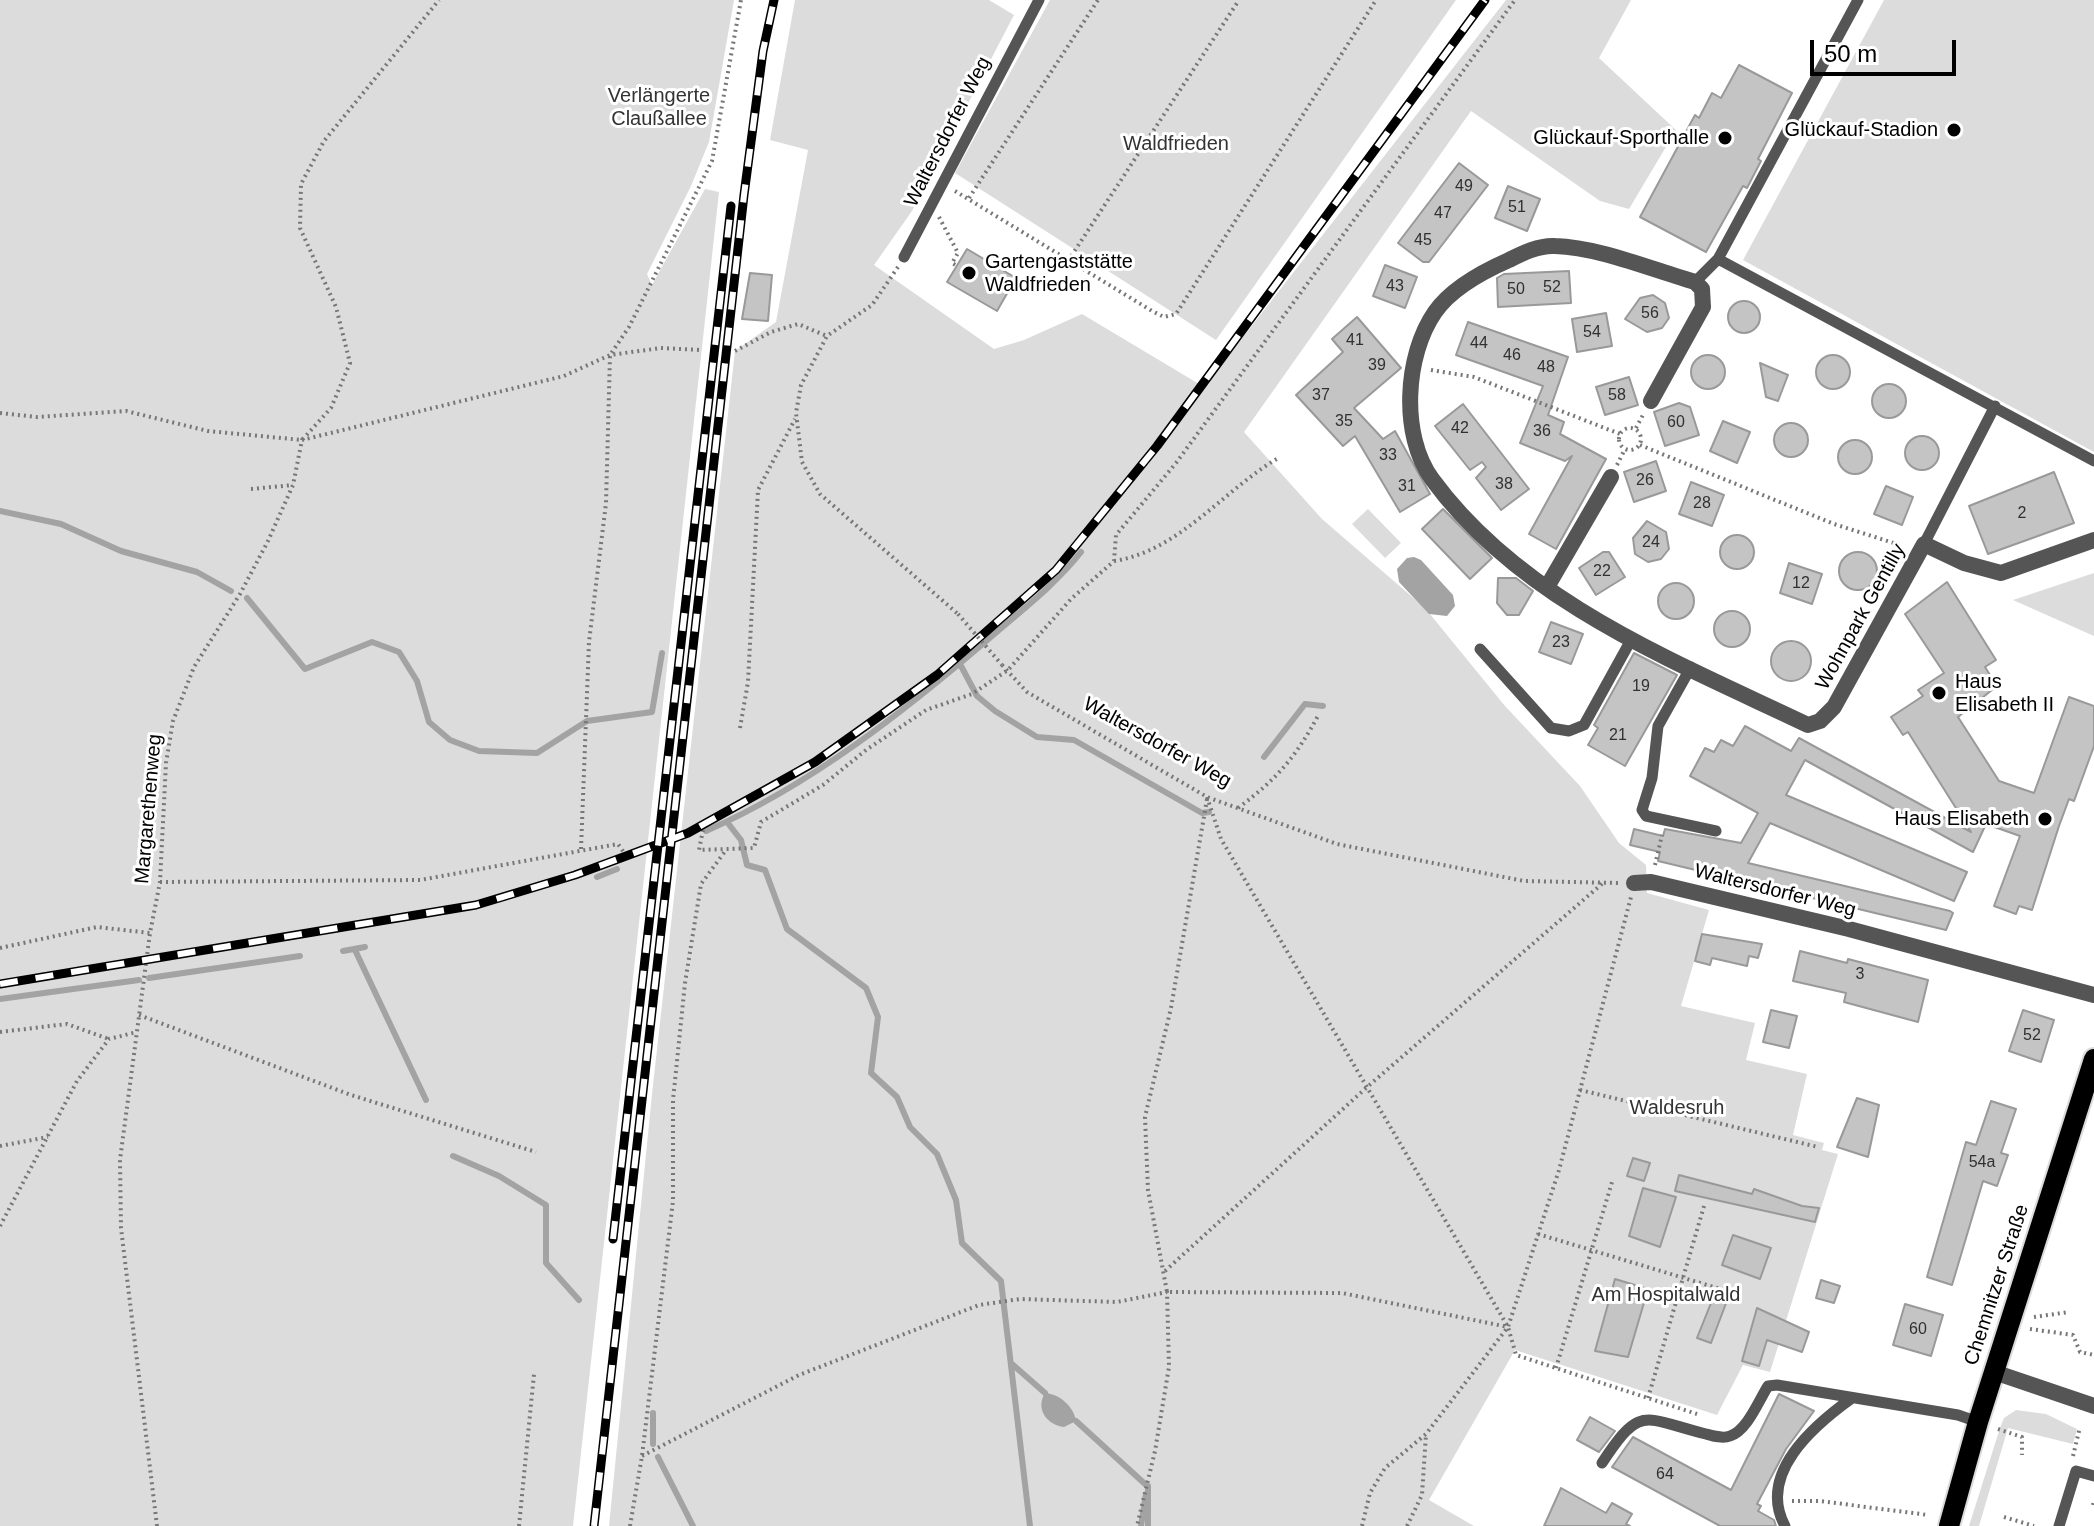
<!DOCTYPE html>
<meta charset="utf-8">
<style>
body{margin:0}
#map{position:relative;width:2094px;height:1526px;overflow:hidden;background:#fff;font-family:Helvetica,sans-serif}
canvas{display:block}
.scale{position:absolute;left:1810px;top:40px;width:146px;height:36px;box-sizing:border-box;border:4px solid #000;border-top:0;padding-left:10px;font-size:24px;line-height:28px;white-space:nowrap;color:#000;-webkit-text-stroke:6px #fff;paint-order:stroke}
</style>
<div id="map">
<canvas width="2094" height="1526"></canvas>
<div class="scale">50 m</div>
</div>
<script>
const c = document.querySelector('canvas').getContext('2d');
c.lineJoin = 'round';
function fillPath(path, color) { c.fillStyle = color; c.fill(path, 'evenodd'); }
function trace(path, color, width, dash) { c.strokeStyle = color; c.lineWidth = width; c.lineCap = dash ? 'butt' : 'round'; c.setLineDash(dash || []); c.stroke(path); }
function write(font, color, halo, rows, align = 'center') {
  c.font = font + ' Helvetica,sans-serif'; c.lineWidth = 6; c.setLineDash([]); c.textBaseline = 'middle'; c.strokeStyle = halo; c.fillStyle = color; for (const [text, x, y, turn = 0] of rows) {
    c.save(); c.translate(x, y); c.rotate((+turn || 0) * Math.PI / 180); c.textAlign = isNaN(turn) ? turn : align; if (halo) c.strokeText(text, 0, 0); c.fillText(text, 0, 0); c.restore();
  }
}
const green = new Path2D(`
 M0 0H734L709 142 691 186 647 274 652 285 705 189 719 192 573 1526H0Z
 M795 0H989L1014 15 912 211 874 265 994 349 1024 340 1082 314 1204 387 1506 0H1631L1599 58 1676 130 1629 209 1600 201 1471 111 1244 432 1322 519 1425 608 1505 706 1580 786 1619 843 1646 865 1647 893 1709 910 1681 1006 1755 1023 1746 1060 1807 1074 1793 1135 1824 1143 1822 1150 1838 1154 1770 1372 1743 1365 1717 1415 1515 1350 1429 1500 1474 1526H609L652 1094 735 351 776 322 808 150 770 140Z
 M1050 0H1456L1216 340 955 173Z
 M1884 0H2094V452L1743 260Z
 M1368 509 1401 543 1385 558 1352 524Z
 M2094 573V636L2013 600Z
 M2016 1410 2046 1414 2077 1429 2073 1444 2008 1428 1979 1526H1969L2000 1428 2004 1418Z`);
const water = new Path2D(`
 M1414 557 1421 560 1453 595 1455 606 1447 616 1429 614 1399 582 1397 569 1407 558Z
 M1045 1393C1060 1394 1074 1407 1076 1421L1064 1427C1047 1425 1035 1409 1045 1393Z`);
const stream = new Path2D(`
 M0 511 61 524 121 551 197 572 231 591
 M247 598 305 669 372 642 399 652 417 681 429 722 450 740 479 751 537 753 587 721 652 712 662 653
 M960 664 977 696 995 711 1037 737 1074 740 1202 813 1209 812
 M1264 757 1305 704 1323 706
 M727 822 741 840 747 865 765 870 787 929 866 988 878 1017 871 1073 897 1097 910 1127 937 1154 956 1200 962 1243 1001 1281 1030 1526
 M706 831C811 785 905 711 992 636 1023 609 1055 585 1081 552
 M597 877 617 869
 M355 950 426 1100
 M343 951 365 947
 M149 978 300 956
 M0 999 139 980
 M453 1156 499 1176 546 1205V1263L579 1300
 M1012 1364 1045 1393
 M653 1413V1444
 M1076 1421 1145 1484
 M658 1457 693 1526
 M1148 1486V1526
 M1141 1526 1146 1494`);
const building = new Path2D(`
 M1739 65 1792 93 1758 159 1761 161 1747 188 1743 186 1706 252 1640 217 1695 115 1699 118 1712 93 1721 98Z
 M1459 163 1488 185 1429 262H1423L1398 243Z
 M1508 186 1540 199 1527 231 1495 218Z
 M967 249 1016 278 997 311 947 282Z
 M1385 265 1417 277 1405 308 1373 296Z
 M1569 271 1571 303 1498 307 1497 278 1504 274Z
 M750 273 772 275 768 321 742 319Z
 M1653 295 1665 303 1669 318 1662 328 1647 332 1625 319 1640 298Z
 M1728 317a16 16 0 1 1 32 0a16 16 0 1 1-32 0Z
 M1606 313 1612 346 1577 352 1572 319Z
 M1357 317 1401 368 1354 408 1383 439 1395 431 1430 494 1400 512 1355 436 1343 446 1296 395 1343 352 1332 339Z
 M1468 322 1568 357 1548 415 1564 422 1560 434 1606 459 1556 549 1529 534 1572 456 1565 461 1520 443 1543 386 1456 355Z
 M1691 372a17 17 0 1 1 34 0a17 17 0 1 1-34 0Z
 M1816 372a17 17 0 1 1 34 0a17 17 0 1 1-34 0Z
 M1760 363 1788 375 1778 401 1766 397Z
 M1629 377 1638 405 1605 415 1596 387Z
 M1872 401a17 17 0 1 1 34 0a17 17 0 1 1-34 0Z
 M1679 403 1690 407 1699 435 1665 446 1654 412Z
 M1463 404 1529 489 1501 510 1476 478 1486 467 1482 462 1470 470 1435 426Z
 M1723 421 1750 432 1737 463 1710 451Z
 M1774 440a17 17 0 1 1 34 0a17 17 0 1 1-34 0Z
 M1905 453a17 17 0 1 1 34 0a17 17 0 1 1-34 0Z
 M1838 457a17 17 0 1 1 34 0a17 17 0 1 1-34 0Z
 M1656 461 1666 491 1634 502 1624 472Z
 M2054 472 2074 523 1988 554 1969 506Z
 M1691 482 1724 495 1712 526 1679 514Z
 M1886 486 1913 497 1902 525 1874 514Z
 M1443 509 1492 558 1470 579 1422 529Z
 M1647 521 1666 532 1669 549 1661 559 1648 562 1635 554 1633 538Z
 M1720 552a17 17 0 1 1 34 0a17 17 0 1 1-34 0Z
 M1603 552H1609L1625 577 1596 595 1579 568Z
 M1839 571a19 19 0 1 1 38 0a19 19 0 1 1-38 0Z
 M1789 563 1822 574 1812 604 1780 593Z
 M1498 578H1516L1533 591 1519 615H1507L1497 603Z
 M1947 582 1996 660 1985 667 1997 686 1958 717 1999 781 2034 793 2069 697 2094 706V746L2074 801 2069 799 2059 826 2032 910 2019 906 2016 914 1994 906 2020 836 1986 824 1973 852 1805 760 1786 795 1967 872 1954 901 1770 823 1748 863 1950 911 1953 913 1946 930 1658 861 1660 852 1630 845 1634 829 1663 836 1665 829 1741 843 1758 813 1690 776 1705 748 1714 752 1721 740 1733 746 1745 726 1791 751 1799 738 1971 832 1908 732 1903 735 1891 717 1923 696 1918 690 1944 673 1905 614Z
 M1658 601a18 18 0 1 1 36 0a18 18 0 1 1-36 0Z
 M1714 629a18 18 0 1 1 36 0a18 18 0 1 1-36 0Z
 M1551 622 1583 634 1571 664 1539 652Z
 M1771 661a20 20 0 1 1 40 0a20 20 0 1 1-40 0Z
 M1634 653 1677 675 1625 766 1588 745 1598 728 1594 725Z
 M1702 934 1762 944 1758 958 1749 956 1747 966 1712 958 1710 965 1695 961Z
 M1800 951 1847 963 1848 959 1928 980 1918 1022 1844 1002 1846 993 1793 981Z
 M1771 1010 1797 1016 1789 1048 1763 1042Z
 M2023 1010 2054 1020 2041 1062 2009 1051Z
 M1857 1098 1879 1105 1868 1157 1837 1147Z
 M1991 1101 2016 1109 2001 1153 2008 1155 1997 1186 1983 1181 1952 1285 1927 1277 1966 1142 1976 1145Z
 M1633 1158 1650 1163 1644 1181 1627 1176Z
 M1679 1175 1752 1194 1754 1189 1802 1206 1819 1208 1815 1222 1675 1191Z
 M1643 1188 1676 1197 1660 1247 1629 1236Z
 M1733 1235 1771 1248 1760 1279 1722 1265Z
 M1615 1279 1648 1289 1628 1357 1595 1351Z
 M1821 1280 1840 1286 1834 1303 1816 1298Z
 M1715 1293 1728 1298 1711 1343 1697 1338Z
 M1905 1304 1943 1315 1931 1356 1893 1345Z
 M1757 1308 1809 1332 1802 1352 1767 1340 1759 1366 1742 1361Z
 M1779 1394 1814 1411 1786 1449 1757 1504 1761 1506 1758 1511 1774 1520 1776 1526H1720L1612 1467 1633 1437 1731 1490Z
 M1590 1417 1615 1431 1599 1452 1577 1440Z
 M1561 1488 1606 1513 1612 1503 1632 1514 1626 1524 1630 1526H1544Z`);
const path = new Path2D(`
 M955 191 1152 311 1164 317 1176 314 1376 0
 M969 198 1098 0
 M939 217 958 253 952 263 957 266
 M1068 261 1239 0
 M898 267 872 305 827 336 801 385 796 413 802 462 820 494 958 614
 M735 351 771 332 798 324 827 336
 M1431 370 1474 377 1620 434
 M0 413 37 417 126 411 208 431 302 440 331 408 350 363 336 307 300 228 301 184 324 141 439 0
 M1636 428 1644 413
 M1619 439a11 11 0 1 1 22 0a11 11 0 1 1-22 0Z
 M1640 445 1834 524 1903 546
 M1617 465 1625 449
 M251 489 293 485
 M1114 561C1180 551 1224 489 1280 457
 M1002 665 1027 692 1207 797 1337 844 1524 881 1619 883
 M740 728 748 682 758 490 795 419
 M1207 797 1221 839 1508 1327 1516 1355 1697 1414
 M1207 799 1171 1008 1145 1117 1148 1190 1167 1292 1342 1293 1508 1327
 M1238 808C1277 779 1296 757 1319 714
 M703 830 699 850 754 848 761 822 823 785 866 750 926 710 972 694 1008 670 1071 599 1114 561 1116 535 1176 463 1515 0
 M581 849 589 642 606 503 610 355 629 327 712 161 741 0
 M1655 865 1662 835
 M160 882 420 880 618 844 625 854
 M0 948 97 927 150 933
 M139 1015 351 1095 536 1152
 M0 1032 67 1024 109 1039
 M1580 1090 1818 1147
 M0 1146 48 1137
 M0 1226 77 1081 109 1039 137 1032
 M1538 1234 1727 1291
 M1165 1271 1366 1088 1603 883
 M2034 1317 2069 1312
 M2030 1329 2073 1335 2080 1352 2094 1355
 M1556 1368 1612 1182
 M1648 1398 1704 1206
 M1998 1429 2022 1437V1455
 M642 1456 799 1375 979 1305 1020 1299 1117 1302 1167 1292 1169 1367 1155 1451 1137 1526
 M2073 1456 2080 1427
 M1792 1501H1820L1928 1515
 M2093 1505 2094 1500
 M2004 1517 2034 1526
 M157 1526 121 1228 120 1160 150 933 160 882 166 763 173 721 194 667 240 594 268 541 293 485 302 440 564 376 610 355 661 348 701 350
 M519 1526 534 1374
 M630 1526 642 1456 673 1201V1100L685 983 701 884 726 850
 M1362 1526 1370 1493 1385 1468 1426 1434 1508 1327 1559 1170 1631 897
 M1407 1526 1422 1495 1426 1434`);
const service = new Path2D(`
 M1858 0 1718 259 2094 461
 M904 257 1039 0
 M1695 282 1718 259
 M1924 544 1995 406
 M1480 649 1551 728 1569 731 1584 725 1631 640
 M1691 667 1658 726 1652 778 1642 810 1646 816 1716 831
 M1602 1463C1641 1404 1642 1418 1706 1434 1713 1436 1723 1439 1730 1436 1747 1431 1759 1400 1768 1386L1777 1385 1958 1415 1978 1422
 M1785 1526C1757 1474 1813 1426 1852 1398
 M2059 1526 2076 1471 2094 1476`);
const minor = new Path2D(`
 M1651 401 1703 307 1702 289 1695 282C1653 270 1598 247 1555 246 1539 245 1523 253 1509 260 1484 271 1451 289 1435 312 1405 355 1400 435 1432 479 1522 602 1676 662 1808 725L1820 721 1834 707 1924 544 1964 563 2001 573 2094 540
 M1547 587 1611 477
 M1634 883 1651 882 1849 929 2094 995`);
const tertiary = new Path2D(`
 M1994 1372 2094 1406`);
const primary = new Path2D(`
 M1949 1526 1978 1422 2094 1059`);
const rail = new Path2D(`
 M0 984 476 905 575 875 688 833 815 762 937 675 1056 570 1157 446 1485 0
 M613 1239 731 206
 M594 1526 744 195 763 51 774 0`);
const pathBridge = new Path2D(`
 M958 614 1002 665`);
const markers = [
 [1954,130,8,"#000"],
 [1725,138,8,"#000"],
 [969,273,8,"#000"],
 [1939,693,8,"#000"],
 [2045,819,8,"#000"]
];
const numberNames = [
 ["49",1464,187],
 ["51",1517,208],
 ["47",1443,214],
 ["45",1423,241],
 ["43",1395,287],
 ["52",1552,288],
 ["50",1516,290],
 ["56",1650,314],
 ["54",1592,333],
 ["41",1355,341],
 ["44",1479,344],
 ["46",1512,356],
 ["39",1377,366],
 ["48",1546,368],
 ["37",1321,396],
 ["58",1617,396],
 ["35",1344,422],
 ["60",1676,423],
 ["42",1460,429],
 ["36",1542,432],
 ["33",1388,456],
 ["26",1645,481],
 ["38",1504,485],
 ["31",1407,487],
 ["28",1702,504],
 ["2",2022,514],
 ["24",1651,543],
 ["22",1602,572],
 ["12",1801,584],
 ["23",1561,643],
 ["19",1641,687],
 ["21",1618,736],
 ["3",1860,975],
 ["52",2032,1036],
 ["54a",1982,1163],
 ["60",1918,1330],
 ["64",1665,1475]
];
const parkNames = [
 ["Verlängerte",659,96],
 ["Claußallee",659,119],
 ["Waldfrieden",1176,144],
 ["Waldesruh",1677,1108],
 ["Am Hospitalwald",1666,1295]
];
const poiNames = [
 ["Glückauf-Stadion",1938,130],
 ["Glückauf-Sporthalle",1709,138],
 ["Gartengaststätte",985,262,"left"],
 ["Waldfrieden",985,285,"left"],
 ["Haus",1955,682,"left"],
 ["Elisabeth II",1955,705,"left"],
 ["Haus Elisabeth",2029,819]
];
const streetNames = [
 ["Waltersdorfer Weg",948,132,-63],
 ["Wohnpark Gentilly",1861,617,-61],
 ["Waltersdorfer Weg",1157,743,29],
 ["Margarethenweg",149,809,-85],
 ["Waltersdorfer Weg",1775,891,14],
 ["Chemnitzer Straße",1997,1285,-72]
];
fillPath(green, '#dcdcdc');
fillPath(water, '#a3a3a3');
trace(stream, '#a3a3a3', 6);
fillPath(building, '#c4c4c4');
trace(building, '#999', 2);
trace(primary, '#dbdbdb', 24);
trace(path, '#777', 4, [2, 4]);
trace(service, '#555', 11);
trace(minor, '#555', 16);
trace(tertiary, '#555', 16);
trace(primary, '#000', 20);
trace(rail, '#000', 9);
trace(rail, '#fff', 6, [18]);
trace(pathBridge, '#777', 4, [2, 4]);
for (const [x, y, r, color] of markers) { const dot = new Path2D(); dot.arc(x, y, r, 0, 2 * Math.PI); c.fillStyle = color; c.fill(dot); trace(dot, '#fff', 3); }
write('16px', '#313131', null, numberNames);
write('20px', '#333', '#fff', parkNames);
write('20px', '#000', '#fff', poiNames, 'right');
write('20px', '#000', '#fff', streetNames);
</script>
